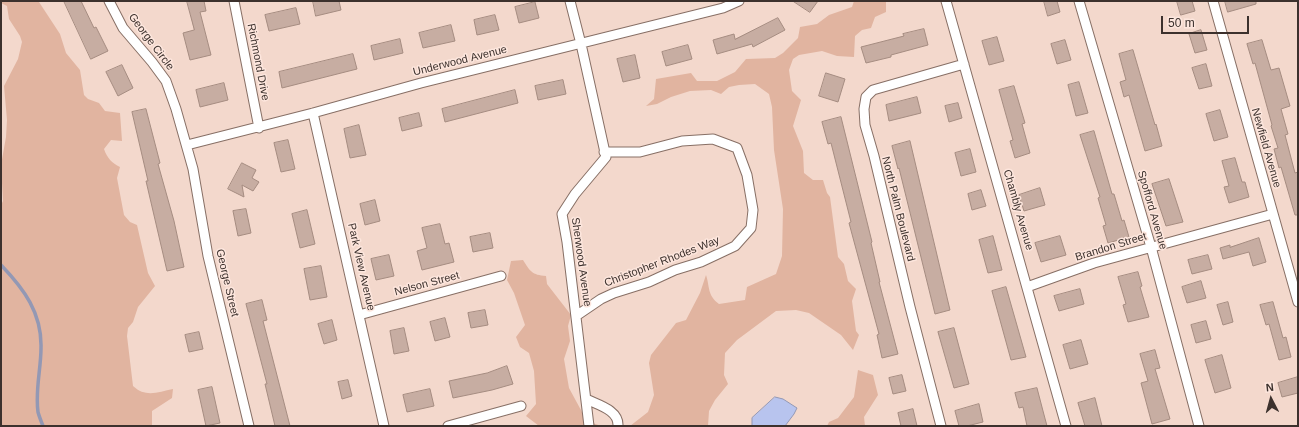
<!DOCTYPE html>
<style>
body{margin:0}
#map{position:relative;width:1299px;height:427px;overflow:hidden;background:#f3d8cc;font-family:Arial,sans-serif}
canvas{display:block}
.frame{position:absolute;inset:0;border:2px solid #3c312d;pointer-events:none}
.north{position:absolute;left:1251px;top:379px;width:40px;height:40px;-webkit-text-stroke:3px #fde6dd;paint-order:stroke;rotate:354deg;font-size:11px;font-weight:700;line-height:16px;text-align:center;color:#3c312d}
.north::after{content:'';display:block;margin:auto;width:14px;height:18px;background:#3c312d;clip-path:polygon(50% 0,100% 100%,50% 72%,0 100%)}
.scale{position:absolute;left:1161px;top:16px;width:88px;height:18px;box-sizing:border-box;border:2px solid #3c312d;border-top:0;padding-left:5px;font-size:12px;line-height:14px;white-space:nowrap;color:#3c312d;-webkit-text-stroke:3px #fde6dd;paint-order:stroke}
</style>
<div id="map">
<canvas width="1299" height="427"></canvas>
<div class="frame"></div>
<div class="north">N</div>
<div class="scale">50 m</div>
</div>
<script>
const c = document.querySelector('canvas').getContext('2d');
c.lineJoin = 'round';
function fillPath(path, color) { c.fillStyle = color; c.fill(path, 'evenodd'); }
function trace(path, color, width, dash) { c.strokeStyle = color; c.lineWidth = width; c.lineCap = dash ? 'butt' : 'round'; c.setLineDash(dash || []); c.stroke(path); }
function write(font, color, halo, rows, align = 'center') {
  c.font = font + ' Arial,sans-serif'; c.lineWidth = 3; c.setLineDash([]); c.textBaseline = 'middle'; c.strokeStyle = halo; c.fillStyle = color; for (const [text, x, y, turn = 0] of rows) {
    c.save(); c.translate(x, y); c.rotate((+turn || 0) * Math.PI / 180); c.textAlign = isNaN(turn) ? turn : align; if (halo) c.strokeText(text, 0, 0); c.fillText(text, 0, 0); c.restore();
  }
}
const green = new Path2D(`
 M1 1 39 2 60 34 66 53 80 70 84 95 88 99 99 103 105 111 120 113 122 141 111 140 104 149C107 158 112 163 120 167L117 178 124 215 130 222 137 225 148 273 155 286 138 307 133 322 128 328 127 336 133 386C146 398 158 392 173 389L172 398 152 411V426H1V205L3 201 1 165 6 137 7 120 4 86 18 59 22 42 20 36 9 19 7 6 1 3Z
 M854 1H886V12L875 17 871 28 862 30 855 36 854 57 837 56 822 51 799 55 793 59 789 70 792 91 801 100 793 126 803 151 804 173 813 180H823L827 193 830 197 838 257 844 264 848 281 856 289 852 301 856 331 859 335 853 350 841 335 809 313 796 310 776 311 737 340 725 353 724 375 728 384 715 400 709 411 708 426H630L648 412 654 395 649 363 651 355 676 323 686 320 700 293 706 275C710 287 707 295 719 304L745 300 747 287 776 274 782 256 783 209 774 150 772 107 769 94 755 84 739 85 729 87 721 94 711 90 690 91 671 97 657 104 646 106 654 99 656 79 691 73 697 81H717L735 72 746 59 775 58 783 53 798 38 800 27 817 24 829 15 852 7Z
 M523 260C530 271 532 275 546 276L547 284 571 315 568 326 570 341 564 359 569 388 582 412 595 424 602 426H539L526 416 536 404 534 371 529 353 520 347 516 337 525 325 514 293 507 280 511 261Z
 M858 370 873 375 878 395 864 417 865 426H827L829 422 838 418 854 397Z`);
const water = new Path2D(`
 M775 397 783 399 797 408 794 414 785 426H752V418Z`);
const stream = new Path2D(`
 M1 265C24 289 42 313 41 348 41 369 35 390 38 412 39 416 41 421 43 426`);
const building = new Path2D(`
 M64 1H81L94 28 96 27 108 51 91 59Z
 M187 1H204L206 11 200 12 211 55 190 60 183 33 194 30Z
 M313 1H339L341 10 316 16Z
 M793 1H818L810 12Z
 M1044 1H1057L1060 12 1048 16Z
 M1177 1H1192L1195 11 1181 15Z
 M1225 1H1256V4L1228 12Z
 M535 2 539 18 519 23 515 7Z
 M296 8 300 24 269 31 265 15Z
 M495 15 499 30 477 35 474 20Z
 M778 18 785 30 753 47 752 44 717 54 713 40 734 34 735 39Z
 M451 25 455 41 423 48 419 33Z
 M924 29 928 45 891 55V57L866 63 861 47 904 36 903 34Z
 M1201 30 1207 50 1195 53 1189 34Z
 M997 37 1004 61 989 65 982 41Z
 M400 39 403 53 374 60 371 46Z
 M1065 40 1071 60 1057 64 1051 44Z
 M1262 40 1271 70 1279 68 1290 106 1281 109 1288 134 1285 135 1295 173 1298 172V215H1295L1281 167 1279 168 1274 149 1278 148 1271 126 1272 125 1255 63 1253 64 1247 44Z
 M688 45 692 59 666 66 662 52Z
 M1133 50 1155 125 1156 124 1162 146 1145 151 1129 95 1124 97 1120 82 1126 80 1119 54Z
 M353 54 357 69 282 88 279 72Z
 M635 55 640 78 623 82 617 59Z
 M1206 64 1212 86 1199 89 1192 68Z
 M122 65 133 88 118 96 106 72Z
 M826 73 845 79 838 102 819 96Z
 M563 80 566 94 538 100 535 86Z
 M1079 82 1088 113 1076 116 1068 85Z
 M224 83 228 100 200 107 196 90Z
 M1014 86 1025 123 1022 124 1030 153 1015 158 1010 141 1013 140 999 90Z
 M515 90 518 103 445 122 442 109Z
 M917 97 921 113 889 121 886 105Z
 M958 103 962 118 949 122 945 106Z
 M146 109 160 163 158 164 174 221 184 267 167 271 146 181H148L132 112Z
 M1220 110 1228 137 1214 141 1206 114Z
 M419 113 422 126 402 131 399 118Z
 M841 117 872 242 871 243 880 282H879L898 354 882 358 877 335 879 334 849 223 851 222 831 143 828 144 822 122Z
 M359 125 366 155 350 158 344 129Z
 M1094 131 1112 194H1114L1122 221 1124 220 1129 237 1108 243 1103 226 1106 225 1098 198 1100 197 1080 135Z
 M288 140 295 169 281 172 274 143Z
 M910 141 950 310 935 314 899 168 898 169 892 146Z
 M970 149 976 172 961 176 955 153Z
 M1235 158 1242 182H1245L1249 197 1229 203 1224 187 1229 186 1222 161Z
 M242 163 256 170 252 178 259 182 253 191 242 185 244 197 228 189Z
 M1169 179 1183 222 1166 226 1152 184Z
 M1040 188 1045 205 1024 211 1019 195Z
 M981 190 986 206 972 210 968 194Z
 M375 200 380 221 365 225 360 204Z
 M246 209 251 233 238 236 233 211Z
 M307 210 315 244 300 248 292 214Z
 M440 224 445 244 449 243 454 262 422 270 417 251 427 248 422 228Z
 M490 233 493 248 473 252 470 237Z
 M993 236 1002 270 988 273 979 240Z
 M1060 236 1066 255 1041 262 1035 243Z
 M1259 238 1266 262 1253 266 1249 252 1223 259 1220 248 1230 245V247Z
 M389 255 394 276 376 280 371 259Z
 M1208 255 1212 269 1192 274 1188 260Z
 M321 266 327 297 310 300 304 269Z
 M1138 272 1142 286 1140 287 1149 317 1128 322 1123 305 1126 304 1118 277Z
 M1201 281 1206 298 1187 303 1182 287Z
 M1006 287 1026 357 1011 360 992 291Z
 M1080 289 1084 304 1059 311 1054 296Z
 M262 300 267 320 263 321 290 426H275L265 384H267L246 304Z
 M1228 302 1233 322 1223 325 1217 305Z
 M1273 302 1283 338 1286 337 1291 357 1279 360 1269 324 1266 325 1260 305Z
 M485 310 488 325 471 328 468 313Z
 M445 318 450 337 435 341 430 322Z
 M332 320 337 340 324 344 318 324Z
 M1206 321 1211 339 1196 343 1191 325Z
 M404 328 409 351 394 354 390 331Z
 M954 328 969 384 954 388 938 332Z
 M199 332 203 349 189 352 185 335Z
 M1081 340 1088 364 1070 369 1063 345Z
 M1155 350 1160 368 1155 369 1170 419 1152 424 1141 383 1148 381 1140 354Z
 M1222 355 1231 388 1215 393 1205 360Z
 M507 366 513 384 492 390 453 398 449 381 487 373Z
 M902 375 906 391 893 394 889 378Z
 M1298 377V393L1282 397 1278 383Z
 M348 380 352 396 342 399 338 382Z
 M212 387 220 423 206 426 198 390Z
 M1037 388 1043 411 1047 426H1027L1023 407 1019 408 1015 393Z
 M430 389 434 406 407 412 403 395Z
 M1095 398 1102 426H1085L1078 403Z
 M979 404 983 422 967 426H959L955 411Z
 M913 409 917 426H901L898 413Z`);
const street = new Path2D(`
 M109 1 123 28 152 62 166 81 176 109 193 169 208 256 249 426
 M234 1 259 128
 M570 1 581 44 606 157 575 194 562 214 567 242 589 426
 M946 1 1066 426
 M1079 1 1151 247 1199 426
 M1213 1 1298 302
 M313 113 384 426
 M187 145 313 113 421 83 723 8 739 1
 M1027 287 1094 263 1273 214
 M359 315 501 276
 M576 316 601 299 614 293 649 282 675 270 701 262 735 246 751 228 753 210 747 175 737 148 713 139 682 141 640 152H604
 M586 399C598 405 619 410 618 426
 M448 426 521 406
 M941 426 910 307 874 156 865 125 864 109 866 97 873 90 964 64`);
const streetNames = [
 ["George Circle",151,42,53],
 ["Underwood Avenue",460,61,-14],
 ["Richmond Drive",258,62,79],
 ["Newfield Avenue",1266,148,74],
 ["North Palm Boulevard",898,209,76],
 ["Chambly Avenue",1018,210,74],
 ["Spofford Avenue",1152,210,74],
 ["Brandon Street",1111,247,-17],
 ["Sherwood Avenue",581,262,82],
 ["Christopher Rhodes Way",662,262,-21],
 ["Park View Avenue",361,267,77],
 ["George Street",227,283,77],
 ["Nelson Street",427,284,-15]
];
fillPath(green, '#e1b4a0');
fillPath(water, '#b8c4ee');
trace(water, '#9398b4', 1);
trace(stream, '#9398b4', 3.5);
fillPath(building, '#c7ada2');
trace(building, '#a58c81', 1);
trace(street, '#876f65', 11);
trace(street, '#fff', 9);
write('11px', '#3c312d', '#fde6dd', streetNames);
</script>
